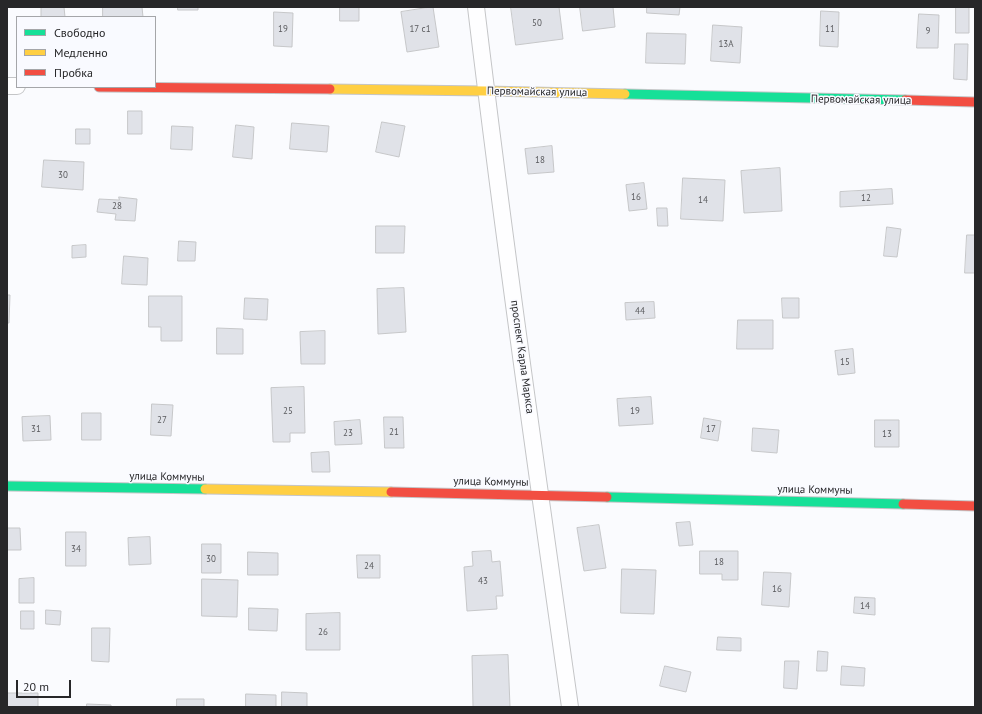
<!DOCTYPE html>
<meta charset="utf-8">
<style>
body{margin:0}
#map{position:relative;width:982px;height:714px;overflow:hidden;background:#fafbfe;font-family:"PT Sans",sans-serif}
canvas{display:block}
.frame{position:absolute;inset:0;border:8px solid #272729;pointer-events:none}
.legend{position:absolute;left:16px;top:16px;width:140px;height:72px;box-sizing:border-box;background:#f9faff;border:1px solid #a5a6a9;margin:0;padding:5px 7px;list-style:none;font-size:12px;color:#272729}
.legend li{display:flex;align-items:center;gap:8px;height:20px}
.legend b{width:20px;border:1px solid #a5a6a9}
.scale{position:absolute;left:16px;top:680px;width:55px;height:18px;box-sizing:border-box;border:2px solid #272729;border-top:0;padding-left:5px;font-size:12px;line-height:14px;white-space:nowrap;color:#272729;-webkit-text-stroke:3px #f9faff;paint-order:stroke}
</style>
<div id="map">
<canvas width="982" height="714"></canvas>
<div class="frame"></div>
<ul class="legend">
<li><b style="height:5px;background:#16e098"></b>Свободно</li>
<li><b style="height:5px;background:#ffcf43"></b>Медленно</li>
<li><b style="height:5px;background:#f24e42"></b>Пробка</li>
</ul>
<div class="scale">20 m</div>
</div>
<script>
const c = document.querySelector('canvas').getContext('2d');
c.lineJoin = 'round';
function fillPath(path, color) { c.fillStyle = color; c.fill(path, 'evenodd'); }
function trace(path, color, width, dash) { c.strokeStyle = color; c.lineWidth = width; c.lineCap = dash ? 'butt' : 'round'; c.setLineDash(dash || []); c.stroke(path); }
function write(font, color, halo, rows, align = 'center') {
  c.font = font + ' "PT Sans",sans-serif'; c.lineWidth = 3; c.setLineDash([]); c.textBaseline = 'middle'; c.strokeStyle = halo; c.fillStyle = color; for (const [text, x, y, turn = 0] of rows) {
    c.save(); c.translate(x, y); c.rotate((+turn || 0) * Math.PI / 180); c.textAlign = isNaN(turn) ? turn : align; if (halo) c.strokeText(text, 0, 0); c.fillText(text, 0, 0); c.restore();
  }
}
const building = new Path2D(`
 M64 7 65 17H41V8Z
 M103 7H142L143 17H103Z
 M178 7H198V10H178Z
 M340 7H359V21H340Z
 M433 7 439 47 407 52 401 12Z
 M511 7H559L563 39 516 45Z
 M580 7H613L615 27 583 31Z
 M647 7H680L679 15 647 13Z
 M956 7H969V33H956Z
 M821 11 839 12 838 47 820 46Z
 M274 12 293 13 292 47 274 46Z
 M919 14 939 15 938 48H917Z
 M713 25 742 27 740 63 711 61Z
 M647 33 686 34 685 64 646 63Z
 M955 44H968L967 80 954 79Z
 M128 111H142V134H128Z
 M382 122 405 126 399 157 376 152Z
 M292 123 329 126 327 152 290 149Z
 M236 125 254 127 252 159 233 157Z
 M172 126 193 127 192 150 171 149Z
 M76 129H90V144H76Z
 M552 146 554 172 528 174 525 149Z
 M44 160 84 162 83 190 42 187Z
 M780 168 782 211 744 213 741 171Z
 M683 178 725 180 723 221 681 219Z
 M644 183 647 209 629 211 626 185Z
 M892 189 893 204 840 207V192Z
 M119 197 137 199 135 221 115 220 116 214 97 212 99 199 119 200Z
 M657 208H667L668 226H658Z
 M376 226H405L404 253H376Z
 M887 227 901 229 897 257 884 256Z
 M967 235H975V273H965Z
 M179 241 196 242 195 261H178Z
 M86 245V257L72 258V246Z
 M124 256 148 258 147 285 122 284Z
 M404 288 406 332 378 334 377 289Z
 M7 295H10L9 323H7Z
 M149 296H182V341H161V327H149Z
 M245 298 268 299 267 320 244 319Z
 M782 298H799V318H783Z
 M654 302 655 318 626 320 625 303Z
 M738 320H773V349H737Z
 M217 328 243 329V354H217Z
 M325 331V364H301L300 332Z
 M853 349 855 373 838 375 835 351Z
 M304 387 305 433H290V442H273L271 388Z
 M651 397 653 424 619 426 617 399Z
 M152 404 173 405 171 436 151 435Z
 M82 413H101V440H82Z
 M50 416 51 440 23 441 22 417Z
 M384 417H403L404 448H385Z
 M704 418 721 421 718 441 701 438Z
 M360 420 362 444 335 445 334 422Z
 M875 420H899V447H875Z
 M753 428 779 430 777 453 752 451Z
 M329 452 330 472H312L311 453Z
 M690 522 693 545 679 546 676 523Z
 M599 525 606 568 584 571 577 528Z
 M7 528H20L21 550H7Z
 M66 532H86V566H66Z
 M150 537 151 564 129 565 128 538Z
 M202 544H221V573H202Z
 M491 551 492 562 500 561 503 596H496L497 609 467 611 464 567 473 566 472 552Z
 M700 551H738V580H722V574H700Z
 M248 552 278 553V575H248Z
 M357 555H380V578H358Z
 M622 569 656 570 654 614 621 613Z
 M764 572 791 573 789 607 762 605Z
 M34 578V603H19V579Z
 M202 579 238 580 237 617 202 616Z
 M855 597 875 598V615L854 613Z
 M249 608 278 609 277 631 249 630Z
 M46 610 61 611 60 625 46 624Z
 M21 611H34V629H21Z
 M340 613V650H306V614Z
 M92 628H110L109 662 92 661Z
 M718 637 741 638V651L717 650Z
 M818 651 828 652 827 671H817Z
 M508 655 510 707H473L472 656Z
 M785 661H799L797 689 784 688Z
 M665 666 691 672 686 692 660 686Z
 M842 666 865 668 864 686 841 685Z
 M282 692 307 693V707H282Z
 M7 693H38V707H7Z
 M246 694 276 695V707H246Z
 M177 699H204V707H177Z
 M87 704 111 705V707H87Z`);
const street = new Path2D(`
 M476 7C504 241 537 474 570 707
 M7 86H17`);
const fast = new Path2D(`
 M625 94 905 100
 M7 486 205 489
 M607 497 903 504`);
const slow = new Path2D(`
 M330 89 486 91 625 94
 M205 489 391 492`);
const jam = new Path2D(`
 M99 87 330 89
 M905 100 975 102
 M391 492 607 497
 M903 504 975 506`);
const numberNames = [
 ["50",537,23],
 ["19",283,29],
 ["17 с1",420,29],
 ["11",830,29],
 ["9",928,31],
 ["13А",726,44],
 ["18",540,160],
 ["30",63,175],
 ["16",636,197],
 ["12",866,198],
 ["14",703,200],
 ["28",117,206],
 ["44",640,311],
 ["15",845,362],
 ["25",288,411],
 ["19",635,411],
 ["27",162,420],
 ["31",36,429],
 ["17",711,429],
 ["21",394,432],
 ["23",348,433],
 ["13",887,434],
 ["34",76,549],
 ["30",211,559],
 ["18",719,562],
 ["24",369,566],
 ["43",483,581],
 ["16",777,589],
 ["14",865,606],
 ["26",323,632]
];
const streetNames = [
 ["Первомайская улица",537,92,1],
 ["Первомайская улица",861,100,1],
 ["проспект Карла Маркса",522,357,82],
 ["улица Коммуны",167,477,1],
 ["улица Коммуны",491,482,1],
 ["улица Коммуны",815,490,1]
];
fillPath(building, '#e0e2e8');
trace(building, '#c6c7c9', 1);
trace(street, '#c4c5c7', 18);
trace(fast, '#c4c5c7', 11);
trace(slow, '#c4c5c7', 11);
trace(jam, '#c4c5c7', 11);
trace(street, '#fefeff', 16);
trace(fast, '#16e098', 9);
trace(slow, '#ffcf43', 9);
trace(jam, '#f24e42', 9);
write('9px', '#58595c', null, numberNames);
write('11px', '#272729', '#f9faff', streetNames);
</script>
